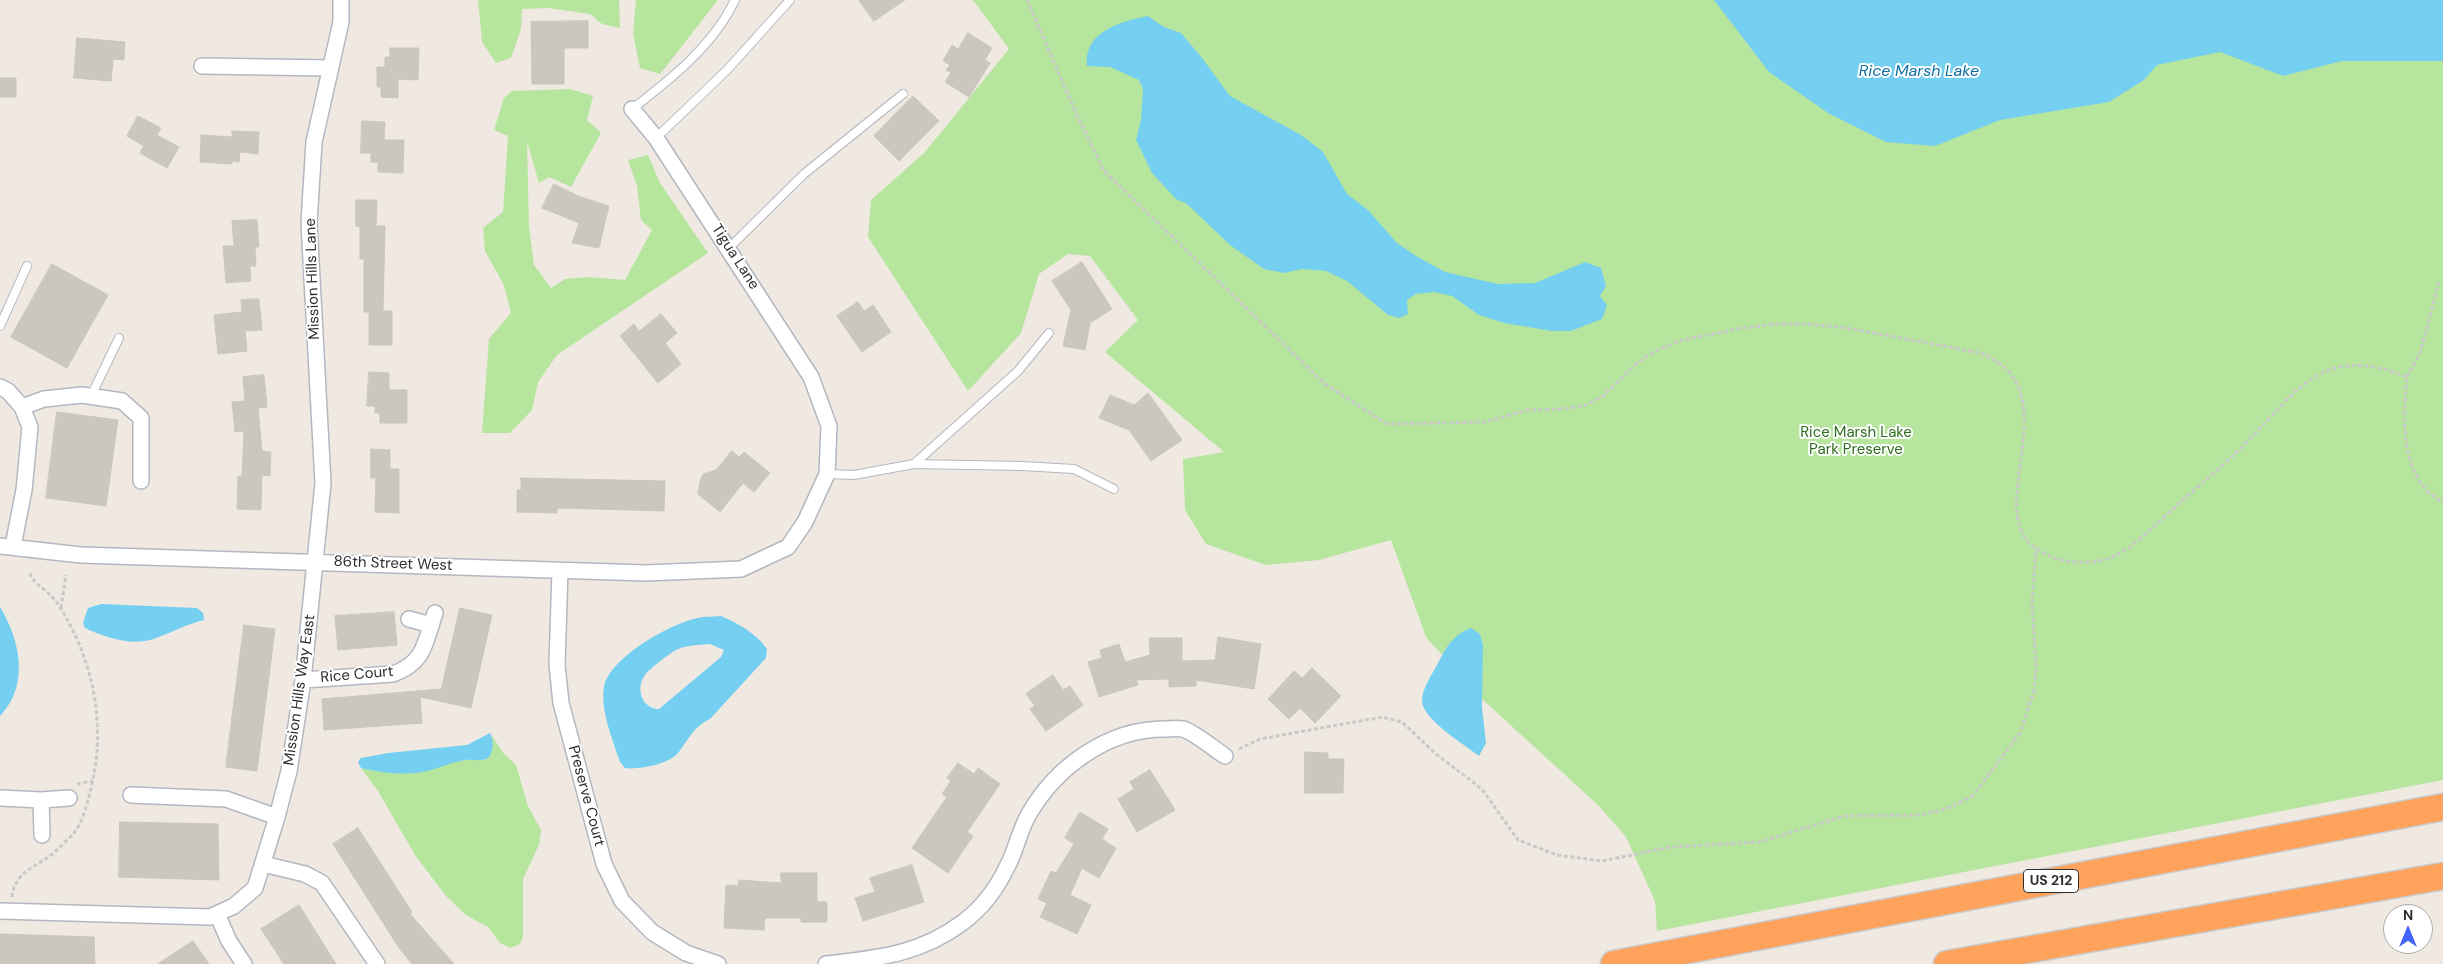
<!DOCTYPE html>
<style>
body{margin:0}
#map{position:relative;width:2443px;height:964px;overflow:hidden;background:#efe9e1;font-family:"DM Sans",sans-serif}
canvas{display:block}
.north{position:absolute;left:2383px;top:904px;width:50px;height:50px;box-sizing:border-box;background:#fff;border:1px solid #ababab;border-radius:50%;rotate:0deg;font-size:14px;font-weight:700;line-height:20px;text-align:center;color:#2e2e2e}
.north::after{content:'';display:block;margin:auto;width:18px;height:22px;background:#4264fb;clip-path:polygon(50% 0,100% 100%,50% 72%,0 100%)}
</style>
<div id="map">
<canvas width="2443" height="964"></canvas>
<div class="north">N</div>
</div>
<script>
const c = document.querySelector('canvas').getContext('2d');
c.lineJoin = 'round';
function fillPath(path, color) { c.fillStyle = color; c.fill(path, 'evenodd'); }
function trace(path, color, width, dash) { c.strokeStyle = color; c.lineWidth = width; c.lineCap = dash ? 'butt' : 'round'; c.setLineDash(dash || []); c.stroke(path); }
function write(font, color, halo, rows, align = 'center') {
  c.font = font + ' "DM Sans",sans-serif'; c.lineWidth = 4; c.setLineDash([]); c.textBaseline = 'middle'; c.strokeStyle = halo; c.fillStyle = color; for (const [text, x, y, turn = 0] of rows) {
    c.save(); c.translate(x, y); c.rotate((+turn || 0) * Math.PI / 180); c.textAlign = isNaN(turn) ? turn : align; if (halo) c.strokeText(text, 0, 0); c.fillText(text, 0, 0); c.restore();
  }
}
const green = new Path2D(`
 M478 0H619L620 28 602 24 590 14 548 8 522 9 521 29 511 58 496 63 482 42Z
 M636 0H718L660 74 640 68 633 34Z
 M973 0H2443V780L1657 931 1655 901 1626 837 1599 806 1482 699 1426 637 1391 540 1319 560 1266 565 1206 544 1185 510 1183 459 1224 452 1105 352 1138 320 1090 256 1068 254 1039 274 1021 333 968 391 868 237 871 200 925 152 1009 49Z
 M570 89 593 96 587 120 601 133 571 187 549 177 539 183 527 141 529 226 534 265 551 288 565 279 588 277 625 280 652 230 641 220 637 186 628 160 648 155 660 183 708 253 557 355 538 382 532 410 510 433H482L489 339 511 313 504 285 485 251 483 228 503 212 508 136 494 130 504 98 512 91Z
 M492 736 504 754 516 765 528 806 541 830 539 845 523 879V936L520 944 510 948 500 943 488 927 466 915 446 896 415 855 378 791 361 768 375 771 466 760H485L492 749Z`);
const water = new Path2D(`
 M1714 0H2443V61H2342L2283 76 2220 52 2157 65 2144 80 2109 102 2000 120 1935 146 1886 142 1828 113 1769 72Z
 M1148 16 1164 27 1181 33 1202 58 1230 96 1301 135 1323 152 1347 194 1368 210 1397 243 1416 256 1445 272 1498 284 1535 283 1585 262 1601 268 1606 286 1600 296 1607 305 1602 319 1571 331H1552L1504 323 1479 315 1452 296 1434 292 1416 294 1407 300 1408 314 1399 318 1388 315 1347 281 1326 271 1302 269 1284 273 1264 269 1230 245 1187 204 1176 199 1152 173 1136 140 1141 120 1143 89 1139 80 1110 67 1087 66C1083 32 1121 21 1148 16Z
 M101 604 197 608 203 613 204 620C187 624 173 632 156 638 133 647 107 638 85 628L83 623 88 608Z
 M0 607C20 640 30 685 0 716Z
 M721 616C739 624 756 633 767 649L766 658 710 719C693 727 689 739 678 753 669 764 639 770 625 768L620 762C613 740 600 710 604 687 609 658 671 623 698 618 705 616 713 617 721 616ZM710 644 724 650 721 657 659 709C642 709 635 688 645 675 649 669 669 654 676 650 686 645 699 645 710 644Z
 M1471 628 1480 634 1483 645 1482 707 1486 743 1479 756C1465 745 1422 719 1422 701 1422 688 1432 675 1438 663 1447 646 1453 635 1471 628Z
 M490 733C494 739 494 753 488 758 482 762 472 759 465 760 452 762 440 768 427 771 406 776 382 773 361 768L358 762 361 758 388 753 467 745Z`);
const building = new Path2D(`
 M859 0H905L874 21Z
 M588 21V48H564V84H532L531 22Z
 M968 33 992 48 985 60 990 63 969 97 945 82 951 73 946 70 950 65 943 61 952 45 958 49Z
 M77 38 125 42 124 60 113 59 111 81 74 78Z
 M390 48H419L418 80 398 79V98L381 97V87H377V67H385V57H390Z
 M0 78H16V97H0Z
 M913 96 939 121 899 161 874 136Z
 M138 116 161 128 157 135 179 147 167 168 140 153 144 146 127 136Z
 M362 121 385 122 384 140H404L403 173 378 172V162H371V153H361Z
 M232 131 259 132 258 154 240 152 239 162 232 161V164L200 162 201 135 232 137Z
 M554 184 578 196 609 206 599 248 572 243 579 223 542 208Z
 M356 200H377L376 226H385L383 311H392V345H369V312H364V259H360V227L356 226Z
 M257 220 259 247H255L256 266H250L251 281 226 283 223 246H234L232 221Z
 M1082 262 1112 309 1090 323 1085 350 1063 346 1071 310 1052 281Z
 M52 264 108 295 67 368 11 337Z
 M259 299 262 330 245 331 247 351 218 354 214 315 242 312 241 300Z
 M858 302 864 311 873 305 891 332 862 352 837 316Z
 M661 314 677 333 665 343 681 364 658 383 620 336 634 324 639 331Z
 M369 372 389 373V390H407V423H380V413H375V406H367Z
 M264 375 267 407 258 408 262 451 271 452 270 476 262 475 261 510 237 509 238 476H242L244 431 235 432 232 402 245 401 243 377Z
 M1148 393 1182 440 1151 461 1129 430 1099 418 1110 395 1134 405Z
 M57 412 118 420 106 506 46 498Z
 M371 449 390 450V469H399V513L375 512 376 478H371Z
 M732 451 739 457 744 452 770 473 754 492 743 483 720 512 698 494 700 481 703 474 716 470Z
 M521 478 665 481 664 511 557 508V513L517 512V490H521Z
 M460 608 492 615 471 708 420 697 422 723 324 730 322 699 441 689Z
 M394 612 397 645 338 650 335 616Z
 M244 625 275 629 257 771 226 767Z
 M1218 637 1261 644 1254 689 1196 680V686L1169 687V679L1136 680 1138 685 1099 697 1088 662 1102 658 1100 650 1119 644 1125 662 1150 655 1149 638H1182V661L1215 660Z
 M1312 668 1341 696 1315 723 1300 708 1289 719 1268 699 1294 671 1302 678Z
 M1053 675 1063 690 1070 686 1083 705 1046 731 1030 709 1035 706 1026 694Z
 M1305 752 1328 753V759H1344L1343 793H1305Z
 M958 763 974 774 978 768 1000 784 967 832 973 836 948 873 912 848 947 797 942 794 951 781 947 778Z
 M1150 770 1175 810 1137 832 1118 799 1134 789 1130 782Z
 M1080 812 1108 829 1102 839 1116 848 1099 878 1082 868 1070 895 1091 905 1077 934 1040 917 1047 903 1038 899 1051 871 1056 873 1074 844 1065 838Z
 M120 822 218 824 219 880 119 877Z
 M358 828 412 912 410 914 454 964H412L399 948 333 844Z
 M912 865 924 902 863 921 855 898 875 892 870 878Z
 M781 873H817V902H827V922H801V918H765L764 930 724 928 726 885 738 886 739 880 781 883Z
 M299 905 336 964H284L261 929Z
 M0 934 94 937 95 964H0Z
 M193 941 209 964H158Z`);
const path = new Path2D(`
 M1027 0 1076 113 1104 171 1325 384 1387 424 1484 422 1528 410 1564 409 1586 405 1603 396 1636 364 1655 351 1682 340 1743 328 1776 324H1808L1847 328 1981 353C1992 358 2001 363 2009 372 2046 415 2001 493 2023 534 2028 545 2038 550 2048 555 2064 563 2086 564 2104 560 2126 554 2145 534 2162 519 2189 494 2217 471 2243 446 2297 392 2321 342 2407 377 2404 409 2401 449 2418 479 2423 489 2434 496 2443 503
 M2407 377 2420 353 2439 282
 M61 608 66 575
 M1239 749 1260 739 1382 717 1402 722 1436 754 1482 789 1518 840 1557 855 1602 861 1671 847 1759 842 1844 816 1920 815 1946 809 1973 796 2020 733 2034 691 2036 668 2032 602 2036 549
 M77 784 93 781
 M12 897C15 871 36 867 54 853 60 847 67 840 73 834 82 824 87 805 90 792 106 733 96 671 66 617 62 611 58 603 53 598 43 586 35 587 29 571`);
const lane = new Path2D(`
 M632 109C671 79 713 46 735 0
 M656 138 727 70 790 0
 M729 248 804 174 903 94
 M0 326 27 266
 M91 396 119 338
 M914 464 1018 371 1049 333
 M827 474 854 475 914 464 1022 466 1074 469 1114 489`);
const street = new Path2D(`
 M202 66 330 68
 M0 387 8 391 22 407 30 427 24 490 13 546
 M22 407 44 399 82 395 122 401 141 418V481
 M0 546 81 555 646 573 741 569 788 547 805 522 827 474 829 426 811 377 656 138 632 109
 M560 570 557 665 561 703 604 864 622 901 652 932 686 953 718 964
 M409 619 431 625
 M303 680 393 674C425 663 425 642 435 613
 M131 795 226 799 277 817
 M0 798 41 800 69 798
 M41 800 42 835
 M263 864 305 874 322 883 377 964
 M0 911 210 917 234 906 255 888 277 817 289 771 303 680 323 483 309 223 314 142 341 22V0
 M217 914 229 941 244 964
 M826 964C877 958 919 955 962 923 981 909 997 888 1007 867 1016 851 1019 831 1029 814 1056 767 1108 729 1164 729 1170 729 1177 728 1183 729 1194 732 1214 749 1225 756`);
const highway = new Path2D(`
 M1614 964 2443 807
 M1947 964 2443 876`);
const shields = [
 [2051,881,55]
];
const shieldNames = [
 ["US 212",2051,881]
];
const streetNames = [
 ["Tigua Lane",735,257,57],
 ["Mission Hills Lane",313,279,-92],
 ["86th Street West",393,564,2],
 ["Rice Court",357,675,-5],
 ["Mission Hills Way East",300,690,-82],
 ["Preserve Court",586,796,75]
];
const parkNames = [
 ["Rice Marsh Lake",1856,433],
 ["Park Preserve",1856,450]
];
const waterNames = [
 ["Rice Marsh Lake",1919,72]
];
fillPath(green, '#b6e59e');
fillPath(water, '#75cff0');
fillPath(building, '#cbc7bf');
trace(building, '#cbc5ba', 1);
trace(lane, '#b4b7c1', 10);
trace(street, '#b4b7c1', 18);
trace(highway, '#c9c9c9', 29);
trace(path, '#c9c9c9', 3, [4, 2.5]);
trace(lane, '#fff', 8);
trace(street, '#fff', 15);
trace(highway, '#ffa35c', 26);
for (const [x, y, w] of shields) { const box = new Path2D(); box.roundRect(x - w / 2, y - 11.5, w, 23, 4); c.fillStyle = '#fff'; c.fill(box); trace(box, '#2e2e2e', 1); }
write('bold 14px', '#2e2e2e', null, shieldNames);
write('15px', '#2e2e2e', '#fff', streetNames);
write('15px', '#2c6e1b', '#fff', parkNames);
write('italic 16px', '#0d6fa3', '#fff', waterNames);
</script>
